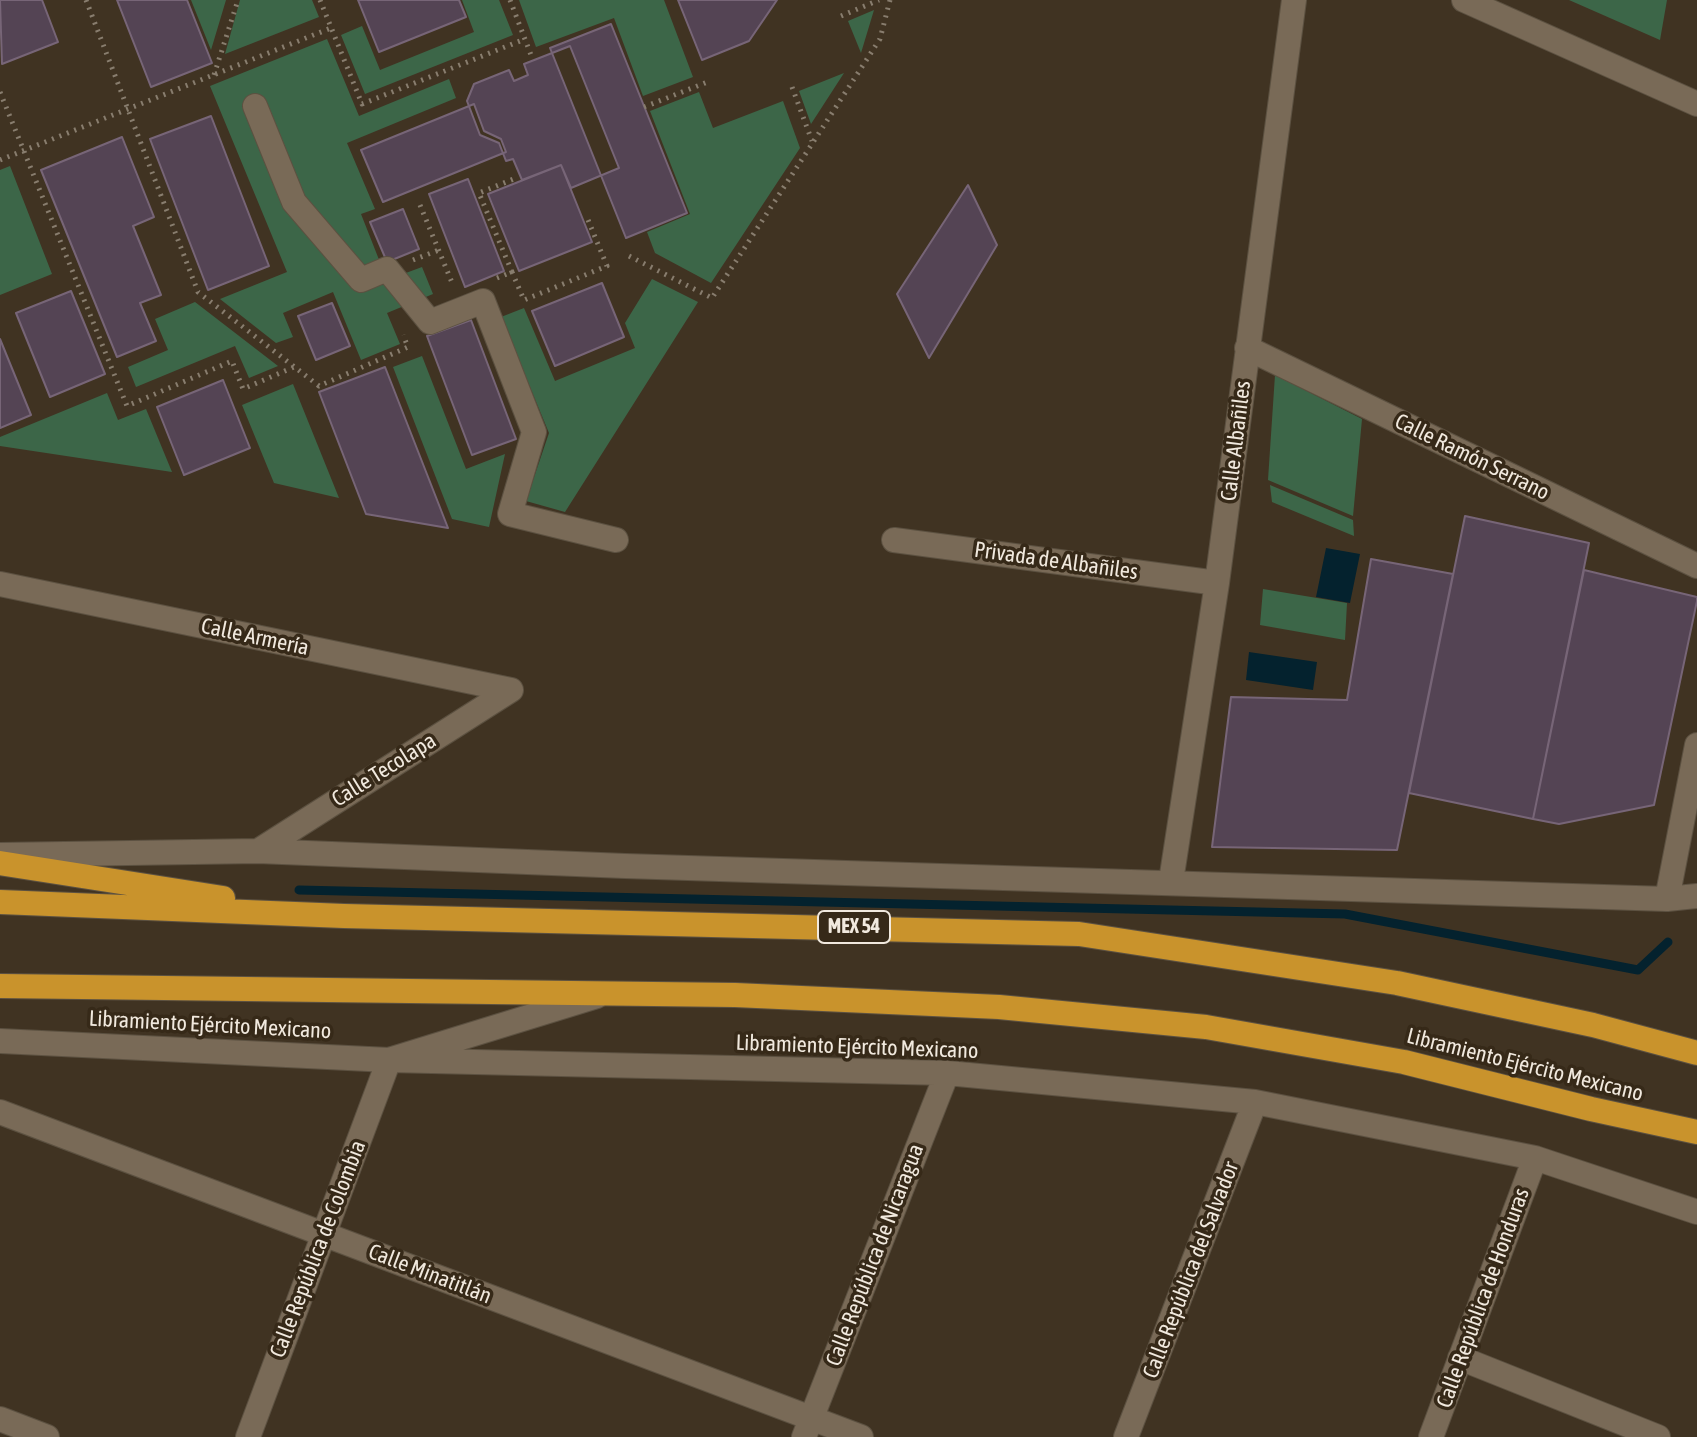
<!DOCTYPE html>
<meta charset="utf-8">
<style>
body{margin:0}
canvas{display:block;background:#403322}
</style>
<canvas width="1697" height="1437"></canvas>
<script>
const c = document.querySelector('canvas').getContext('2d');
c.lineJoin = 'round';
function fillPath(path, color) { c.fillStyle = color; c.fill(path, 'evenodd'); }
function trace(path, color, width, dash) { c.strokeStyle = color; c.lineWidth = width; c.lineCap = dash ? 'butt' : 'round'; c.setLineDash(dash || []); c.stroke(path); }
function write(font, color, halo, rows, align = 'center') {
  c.font = font + ' "Asap Condensed",sans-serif'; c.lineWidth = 7; c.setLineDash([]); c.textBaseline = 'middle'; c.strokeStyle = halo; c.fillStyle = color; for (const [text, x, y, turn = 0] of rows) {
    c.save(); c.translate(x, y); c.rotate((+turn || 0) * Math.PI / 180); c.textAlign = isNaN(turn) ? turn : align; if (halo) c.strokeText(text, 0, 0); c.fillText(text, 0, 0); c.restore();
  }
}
const green = new Path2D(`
 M191 0H226L211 50Z
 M240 0H312L319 17 225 54Z
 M462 0H499L513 35 365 94 341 35 362 26 380 70 474 32Z
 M519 0H664L693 77 643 96 614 18 536 47Z
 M1569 0H1667L1660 40Z
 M874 10 861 53 848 21Z
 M327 39 359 116 449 79 456 98 347 143 375 209 361 214 387 280 422 267 433 294 387 313 400 344 361 360 333 292 283 313 293 337 276 343 220 299 287 272 210 86Z
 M844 73 811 124 799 91Z
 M699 92 713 128 783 101 800 148 711 283 655 253 647 232 690 214 650 111Z
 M10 166 52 274 0 295V170Z
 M652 279 698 302 565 512 526 501 549 433 501 317 524 308 555 381 635 348 625 323Z
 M195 302 278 366 249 378 235 346 136 387 128 367 168 350 155 319Z
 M422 356 466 469 505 454 489 527 452 519 393 367Z
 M1275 375 1362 419 1353 516 1268 480Z
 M293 384 339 498 274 483 242 405Z
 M107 393 118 420 146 409 172 472 0 446V437Z
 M1270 485 1353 520 1354 536 1272 502Z
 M1263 589 1347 603 1345 640 1260 625Z`);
const water = new Path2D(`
 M1326 548 1360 554 1350 603 1316 597Z
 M1249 652 1317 662 1313 690 1246 680Z`);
const stream = new Path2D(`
 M299 890 1345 914 1638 970 1668 942`);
const building = new Path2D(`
 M0 0H42L58 42 2 64Z
 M117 0H187L212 63 151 87Z
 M358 0H459L466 17 379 52Z
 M678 0H777L749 41 702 60Z
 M611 24 687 213 626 238 550 48Z
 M570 46 619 168 571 188 561 165 522 180 513 159 506 161 499 143 480 135 467 101 474 84 509 70 514 81 528 75 524 64Z
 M474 104 484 131 501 139 506 152 383 202 361 150Z
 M211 116 269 266 208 290 150 139Z
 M122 137 154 217 133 226 161 295 140 303 156 341 117 357 41 170Z
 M561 165 592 242 519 271 488 194Z
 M468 179 504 271 465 287 429 194Z
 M968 185 997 245 929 358 897 294Z
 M403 209 419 249 387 262 370 222Z
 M602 283 624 337 555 366 532 311Z
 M71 291 105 374 50 397 16 313Z
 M332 303 350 346 316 360 298 316Z
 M471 320 516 439 472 455 427 336Z
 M0 339 31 415 0 428Z
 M385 367 448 528 366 514 319 392Z
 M223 380 250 448 184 475 157 407Z
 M1465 516 1589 543 1533 819 1409 793Z
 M1371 559 1453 574 1397 850 1212 847 1231 697 1347 700Z
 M1584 570 1697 597V601L1654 805 1559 824 1533 819Z`);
const path = new Path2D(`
 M86 0 198 292 319 386 408 347 403 335
 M320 0 362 104 525 39
 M510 0 531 55
 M841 16 879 0
 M214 75 238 0
 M792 87 812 141
 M0 92 127 406 232 361 243 389 294 367
 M644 107 710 81
 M0 160 331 28
 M420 205 453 285
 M629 256 712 298 880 39 890 0
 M413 260 439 250
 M512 272 479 193 516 178
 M497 278 512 272 524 300 607 266 586 215`);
const minor = new Path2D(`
 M1464 0 1697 104
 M255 106 294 202 361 280 387 269 430 322 483 301 534 432 510 514 616 540
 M1247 348 1697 566
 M894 540 1217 583
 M0 584 511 690
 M258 851 511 690
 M0 855 258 851 625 866 1667 899 1697 896
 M1171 881 1217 583 1294 0
 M1667 899 1697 745
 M0 1041 389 1060 947 1073 1255 1102 1535 1158 1697 1212
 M0 1112 861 1437
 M1460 1358 1658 1437
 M0 1419 47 1437
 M248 1437 389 1060 597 996
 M804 1437 947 1073
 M1126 1437 1255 1102
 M1431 1437 1535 1158`);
const highway = new Path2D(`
 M0 863 223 898
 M0 902 344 916 1079 934 1397 983 1593 1025 1697 1053
 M0 986 735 995 999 1007 1206 1027 1404 1062 1591 1109 1697 1132`);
const shields = [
 [854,927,72]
];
const shieldNames = [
 ["MEX 54",854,927]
];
const streetNames = [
 ["Calle Albañiles",1236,441,-83],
 ["Calle Ramón Serrano",1472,457,26],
 ["Privada de Albañiles",1056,561,8],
 ["Calle Armería",255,637,12],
 ["Calle Tecolapa",384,770,-32],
 ["Libramiento Ejército Mexicano",210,1025,3],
 ["Libramiento Ejército Mexicano",857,1047,2],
 ["Libramiento Ejército Mexicano",1525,1065,14],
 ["Calle República de Colombia",318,1249,-69],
 ["Calle República de Nicaragua",875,1255,-69],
 ["Calle República del Salvador",1191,1270,-69],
 ["Calle Minatitlán",430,1274,21],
 ["Calle República de Honduras",1483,1298,-70]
];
fillPath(green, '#3c6648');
fillPath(water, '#04222e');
trace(stream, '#04222e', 9);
fillPath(building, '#544454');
trace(building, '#776577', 2);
trace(minor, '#5c5141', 26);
trace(highway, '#5c5141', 26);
trace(path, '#887d6e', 5, [2, 6]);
trace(minor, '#796a57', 24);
trace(highway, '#c9932c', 24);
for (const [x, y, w] of shields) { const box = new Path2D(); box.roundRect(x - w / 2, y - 16, w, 32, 6); c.fillStyle = '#362918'; c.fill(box); trace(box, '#f1e9de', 2); }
write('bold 20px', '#f1e9de', null, shieldNames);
write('22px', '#f1e9de', '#362918', streetNames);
</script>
